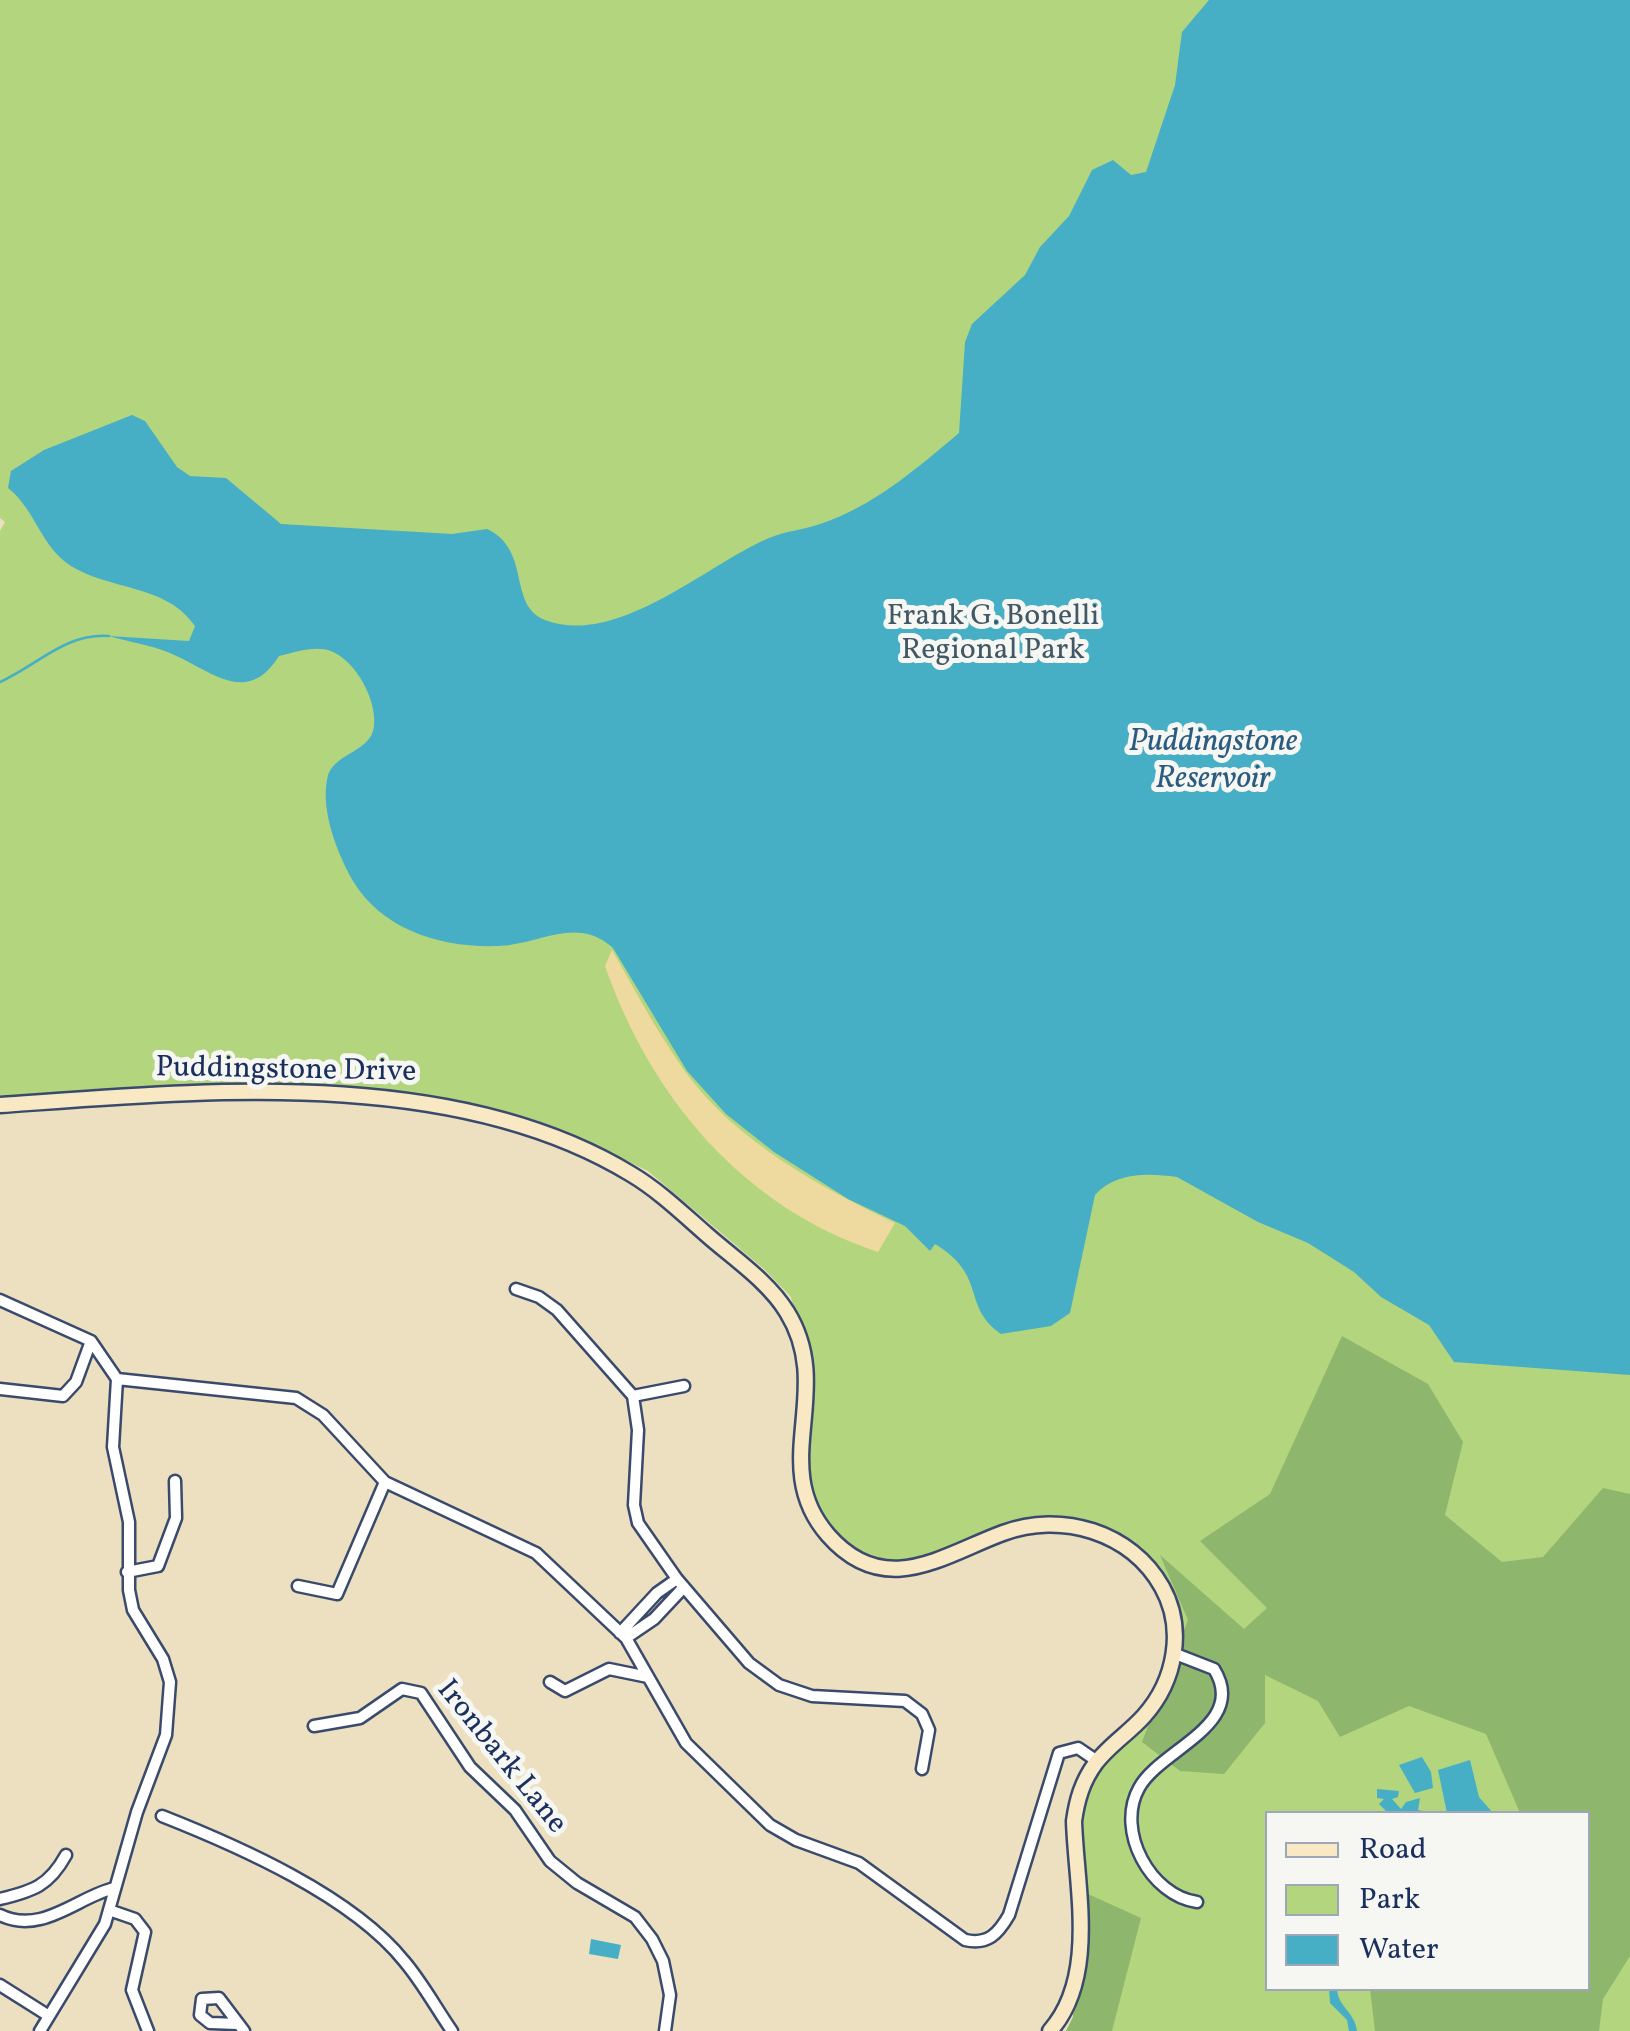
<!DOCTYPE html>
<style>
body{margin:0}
#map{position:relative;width:1630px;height:2031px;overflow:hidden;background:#ece0c0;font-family:Vollkorn,serif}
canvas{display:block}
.legend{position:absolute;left:1265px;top:1811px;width:325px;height:180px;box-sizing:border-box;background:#f6f6f2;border:2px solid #9ea6b7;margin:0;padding:12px 18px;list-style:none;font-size:30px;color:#1b2f5e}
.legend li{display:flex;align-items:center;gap:20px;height:50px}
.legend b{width:50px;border:2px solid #9ea6b7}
</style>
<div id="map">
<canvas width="1630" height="2031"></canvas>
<ul class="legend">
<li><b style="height:12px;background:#f8e8c3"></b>Road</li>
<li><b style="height:28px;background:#b3d57e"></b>Park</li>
<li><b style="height:28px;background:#46afc5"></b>Water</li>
</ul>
</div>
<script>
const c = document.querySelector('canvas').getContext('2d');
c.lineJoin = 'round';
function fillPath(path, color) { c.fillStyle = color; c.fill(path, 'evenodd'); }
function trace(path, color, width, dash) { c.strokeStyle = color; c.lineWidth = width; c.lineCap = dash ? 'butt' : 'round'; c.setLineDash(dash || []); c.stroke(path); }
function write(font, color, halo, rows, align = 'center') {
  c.font = font + ' Vollkorn,serif'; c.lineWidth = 10; c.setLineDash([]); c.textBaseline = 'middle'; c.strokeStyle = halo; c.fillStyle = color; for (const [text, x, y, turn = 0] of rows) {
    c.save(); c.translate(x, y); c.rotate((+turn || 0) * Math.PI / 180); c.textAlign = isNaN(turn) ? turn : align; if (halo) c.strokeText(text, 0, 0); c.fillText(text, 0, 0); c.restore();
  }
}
const green = new Path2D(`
 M0 0H1630V2031H1066L1073 2017 1076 1877 1085 1781 1145 1715 1172 1662 1165 1592 1109 1537 1030 1526 918 1568 853 1556 803 1493 809 1370 791 1297 764 1269 648 1171 571 1134 444 1098 341 1086 0 1101V531L5 522 0 518ZM1268 1814H1588V1988H1268Z`);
const forest = new Path2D(`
 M1342 1336 1428 1384 1463 1442 1445 1515 1502 1562 1543 1557 1603 1488 1630 1494V1956L1603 1999 1599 2031H1375L1370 1989 1588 1988V1814L1520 1813 1486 1734 1409 1706 1340 1737 1318 1701 1265 1675V1723L1224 1774 1180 1771 1142 1742 1188 1620 1160 1555 1244 1629 1267 1608 1200 1541 1270 1494Z
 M1088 1894 1141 1918 1112 2031H1066L1073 2017Z`);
const sand = new Path2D(`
 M612 950C635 990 657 1032 684 1070 735 1141 818 1186 895 1223L878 1252C743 1207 651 1098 605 966Z`);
const water = new Path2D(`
 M1209 0H1630V1375L1454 1362 1429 1325 1381 1297 1354 1272 1308 1243 1258 1222 1177 1177C1148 1173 1116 1172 1095 1195L1070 1313 1051 1326 1001 1334C961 1306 988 1276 935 1244L930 1251 905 1226 848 1199 774 1152 726 1114 687 1071 613 948C576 915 540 945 498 946 443 948 383 931 353 881 337 853 321 811 327 780 331 752 371 754 374 726 377 700 356 661 331 651 316 645 295 652 279 656 247 707 212 671 170 653 151 645 129 642 109 636L189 641 195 626C166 584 112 591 71 566 40 546 36 510 8 488L11 471 44 450 132 415 145 421 177 467 190 476 226 478 281 524 452 534 487 529C532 550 507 605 545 620 617 648 709 563 769 538 785 531 803 530 820 524 874 506 916 469 959 433L965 342 972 324 1025 275 1040 247 1069 216 1092 170 1113 160 1131 175 1146 172 1175 85 1182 32Z
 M1422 1757 1431 1772 1433 1788 1415 1793 1399 1765Z
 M1470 1760 1479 1797 1493 1813H1447L1438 1770Z
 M1377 1789 1399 1791 1398 1797 1392 1799 1401 1809 1406 1802 1420 1798 1418 1810 1433 1813H1388L1379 1804 1384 1799 1377 1798Z
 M591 1939 621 1945 618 1959 589 1954Z
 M1329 1989H1337C1338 2007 1355 2012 1357 2031H1349L1347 2020 1330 2003Z`);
const stream = new Path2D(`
 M0 682C38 665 65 633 109 636`);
const street = new Path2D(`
 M516 1289 539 1297 557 1310 633 1396 638 1430 634 1505 638 1523 677 1579 749 1663 779 1685 812 1696 905 1701 922 1714 929 1730 922 1769
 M0 1300 91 1341 117 1379 113 1447 129 1522V1590L133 1610 163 1659 170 1682 166 1735 137 1812 105 1924 40 2031
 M117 1379 296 1398 323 1415 385 1482 536 1553 626 1638 686 1743 770 1825 796 1840 859 1863 965 1940C988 1945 998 1934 1009 1915L1059 1753 1078 1748 1097 1761
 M0 1389 63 1396 76 1382 91 1341
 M633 1396 684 1386
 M127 1572 158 1566 176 1518 175 1481
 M298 1586 337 1594 385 1482
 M620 1633 657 1593 677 1579
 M626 1638 654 1619 684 1587
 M1173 1653 1214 1669C1249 1725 1160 1749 1139 1788 1115 1831 1151 1896 1197 1902
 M550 1682 565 1691 609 1669 648 1677
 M314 1726 360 1718 402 1689 421 1693 470 1767 515 1810 550 1861 577 1883 635 1917 652 1939 663 1961 670 1995 665 2031
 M162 1816C238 1846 352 1896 404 1961 422 1982 436 2008 452 2031
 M0 1899C33 1891 49 1886 66 1855
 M109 1910 135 1919 145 1932 132 1990 148 2031
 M0 1915C42 1936 80 1895 115 1888
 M0 1985 49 2016
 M238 2024 210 2023 200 2015 202 1999 219 1998 244 2031`);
const secondary = new Path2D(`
 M0 1105C200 1091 452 1065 631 1174 658 1190 682 1213 706 1234 733 1258 768 1281 787 1312 836 1391 767 1465 828 1535 885 1600 943 1555 1003 1533 1061 1511 1131 1532 1162 1587 1185 1628 1176 1680 1144 1716 1129 1733 1108 1746 1095 1764 1082 1782 1077 1800 1074 1821 1076 1887 1098 1977 1050 2031`);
const parkNames = [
 ["Frank G. Bonelli",993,618],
 ["Regional Park",993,652]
];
const streetNames = [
 ["Puddingstone Drive",286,1072,1],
 ["Ironbark Lane",500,1758,51]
];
const waterNames = [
 ["Puddingstone",1213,744],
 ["Reservoir",1213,781]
];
fillPath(green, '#b3d57e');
fillPath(forest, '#8eb66d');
fillPath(sand, '#eeda9e');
fillPath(water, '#46afc5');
trace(stream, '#46afc5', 2.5);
trace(street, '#3a4a6d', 15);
trace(secondary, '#3a4a6d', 19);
trace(street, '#fff', 10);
trace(secondary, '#f8e8c3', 14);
write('30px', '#415866', '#f6f6f2', parkNames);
write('30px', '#1b2f5e', '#f6f6f2', streetNames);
write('italic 32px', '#2a5c82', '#f6f6f2', waterNames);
</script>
